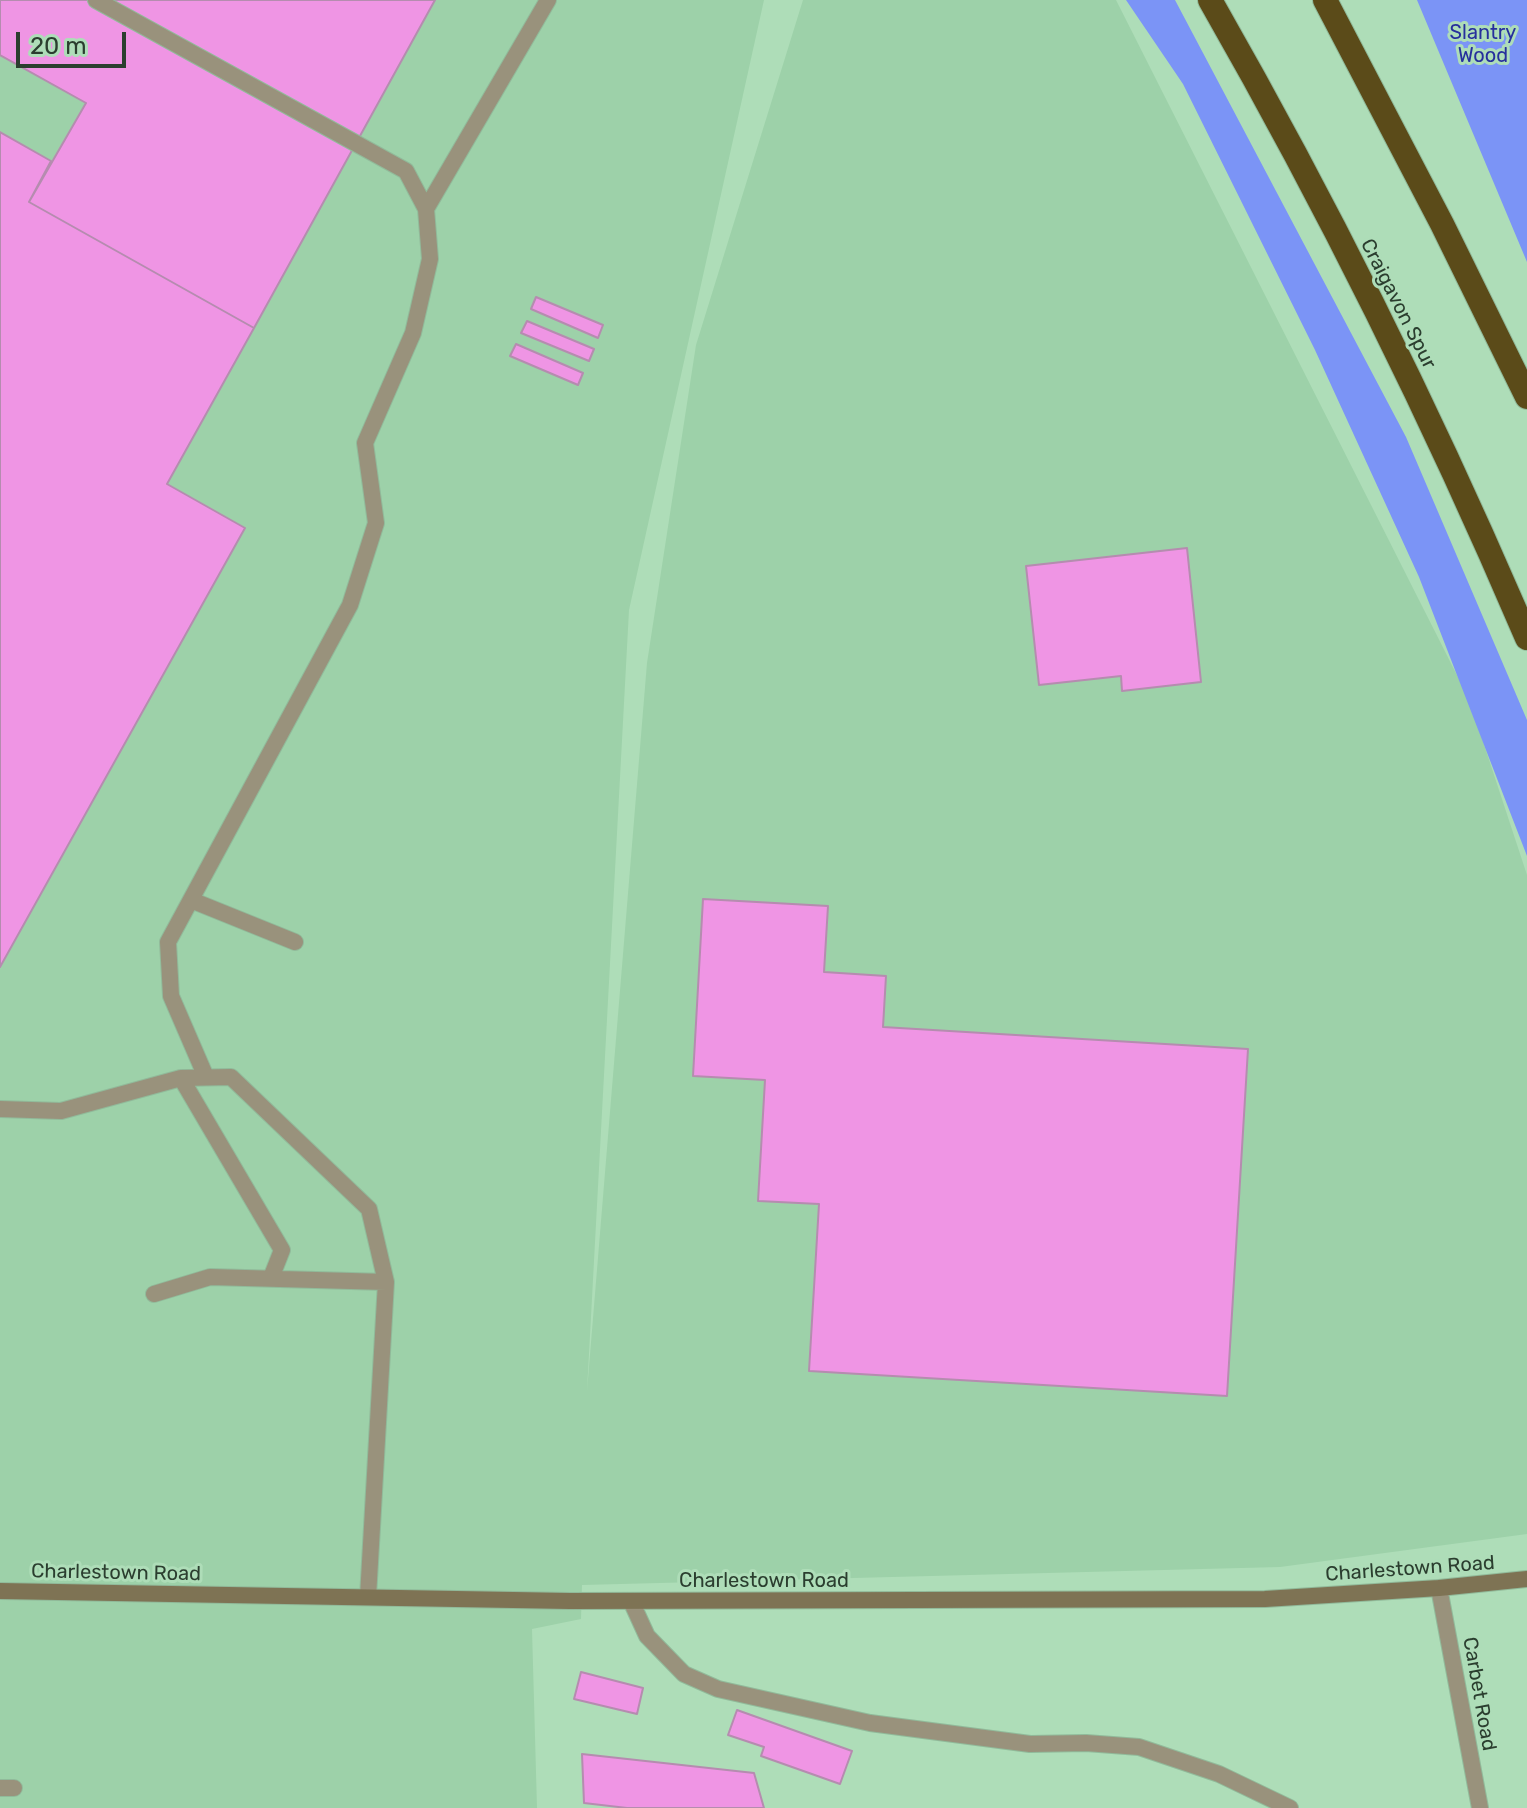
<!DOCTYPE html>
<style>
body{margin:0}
#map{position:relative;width:1527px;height:1808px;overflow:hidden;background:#aeddb8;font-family:Rubik,sans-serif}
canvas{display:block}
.scale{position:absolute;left:16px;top:32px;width:110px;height:36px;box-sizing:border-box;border:4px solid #2b3e2f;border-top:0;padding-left:10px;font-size:24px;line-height:28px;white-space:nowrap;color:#2b3e2f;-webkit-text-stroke:6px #aeddb8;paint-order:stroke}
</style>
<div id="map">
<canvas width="1527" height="1808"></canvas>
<div class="scale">20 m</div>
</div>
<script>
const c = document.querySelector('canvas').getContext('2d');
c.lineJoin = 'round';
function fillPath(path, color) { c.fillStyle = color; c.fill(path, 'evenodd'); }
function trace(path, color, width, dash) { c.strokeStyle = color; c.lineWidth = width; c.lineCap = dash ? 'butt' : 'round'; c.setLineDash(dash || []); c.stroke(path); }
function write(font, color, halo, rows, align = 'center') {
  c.font = font + ' Rubik,sans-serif'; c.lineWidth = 6; c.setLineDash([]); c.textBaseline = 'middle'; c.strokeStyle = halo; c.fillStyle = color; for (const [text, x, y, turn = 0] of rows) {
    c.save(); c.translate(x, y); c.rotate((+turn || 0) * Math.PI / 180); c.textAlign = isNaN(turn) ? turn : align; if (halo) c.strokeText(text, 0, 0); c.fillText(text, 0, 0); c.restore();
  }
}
const built = new Path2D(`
 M0 0H764L629 610 587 1391 647 663 696 345 803 0H1116L1469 699 1527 875V1534L1280 1567 582 1585 581 1619 532 1629 537 1808H0Z`);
const forest = new Path2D(`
 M1126 0H1175L1406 437 1527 720V856L1419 577 1315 350 1183 84Z
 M1417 0H1527V262Z`);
const building = new Path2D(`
 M0 0H435L254 328 29 202 86 103 0 55Z
 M0 132 51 161 29 202 254 328 167 484 245 528 0 967Z
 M536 297 603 325 598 338 531 309Z
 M527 321 594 349 589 361 521 333Z
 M516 344 583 373 578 385 510 356Z
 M1187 548 1201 682 1122 691 1121 676 1039 685 1026 566Z
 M703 899 828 906 824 972 886 976 883 1027 1248 1049 1227 1396 809 1371 819 1204 758 1201 765 1080 693 1076Z
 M581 1672 643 1688 637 1714 574 1699Z
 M737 1710 852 1751 840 1784 761 1756 764 1747 728 1735Z
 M582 1754 754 1773 764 1808H627L584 1803Z`);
const lane = new Path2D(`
 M96 0 406 171 426 209 430 259 413 333 365 443 376 523 350 605 168 942 171 996 206 1077
 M426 209 548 0
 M191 900 295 942
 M181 1078 282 1250 271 1278
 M0 1109 61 1111 181 1078 231 1077 369 1209 386 1282 368 1597
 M154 1294 210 1277 386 1282
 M631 1601 647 1636 684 1674 718 1689 870 1723 1030 1744 1086 1743 1139 1747 1219 1774 1290 1808
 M0 1788H14`);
const street = new Path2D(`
 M1439 1588 1480 1808`);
const secondary = new Path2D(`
 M0 1591 570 1601 1265 1599 1439 1588 1527 1579`);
const highway = new Path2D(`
 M1210 0C1328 206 1434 420 1527 638
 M1325 0 1442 224 1527 397`);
const parkNames = [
 ["Slantry",1483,33],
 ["Wood",1483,56]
];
const streetNames = [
 ["Craigavon Spur",1398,304,63],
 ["Charlestown Road",1410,1569,-4],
 ["Charlestown Road",116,1573,1],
 ["Charlestown Road",764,1581],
 ["Carbet Road",1479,1694,80]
];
fillPath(built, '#9dd1a9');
fillPath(forest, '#7b94f6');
fillPath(building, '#ef95e4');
trace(building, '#b58caf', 2);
trace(lane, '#91ba9a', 18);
trace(street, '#91ba9a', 18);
trace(secondary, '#91ba9a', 18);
trace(highway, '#91ba9a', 26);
trace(lane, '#99927c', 16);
trace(street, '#99927c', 16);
trace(secondary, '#7e7354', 16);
trace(highway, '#5b4b19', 24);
write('20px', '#262f9d', '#aeddb8', parkNames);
write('20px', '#2b3e2f', '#aeddb8', streetNames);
</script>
